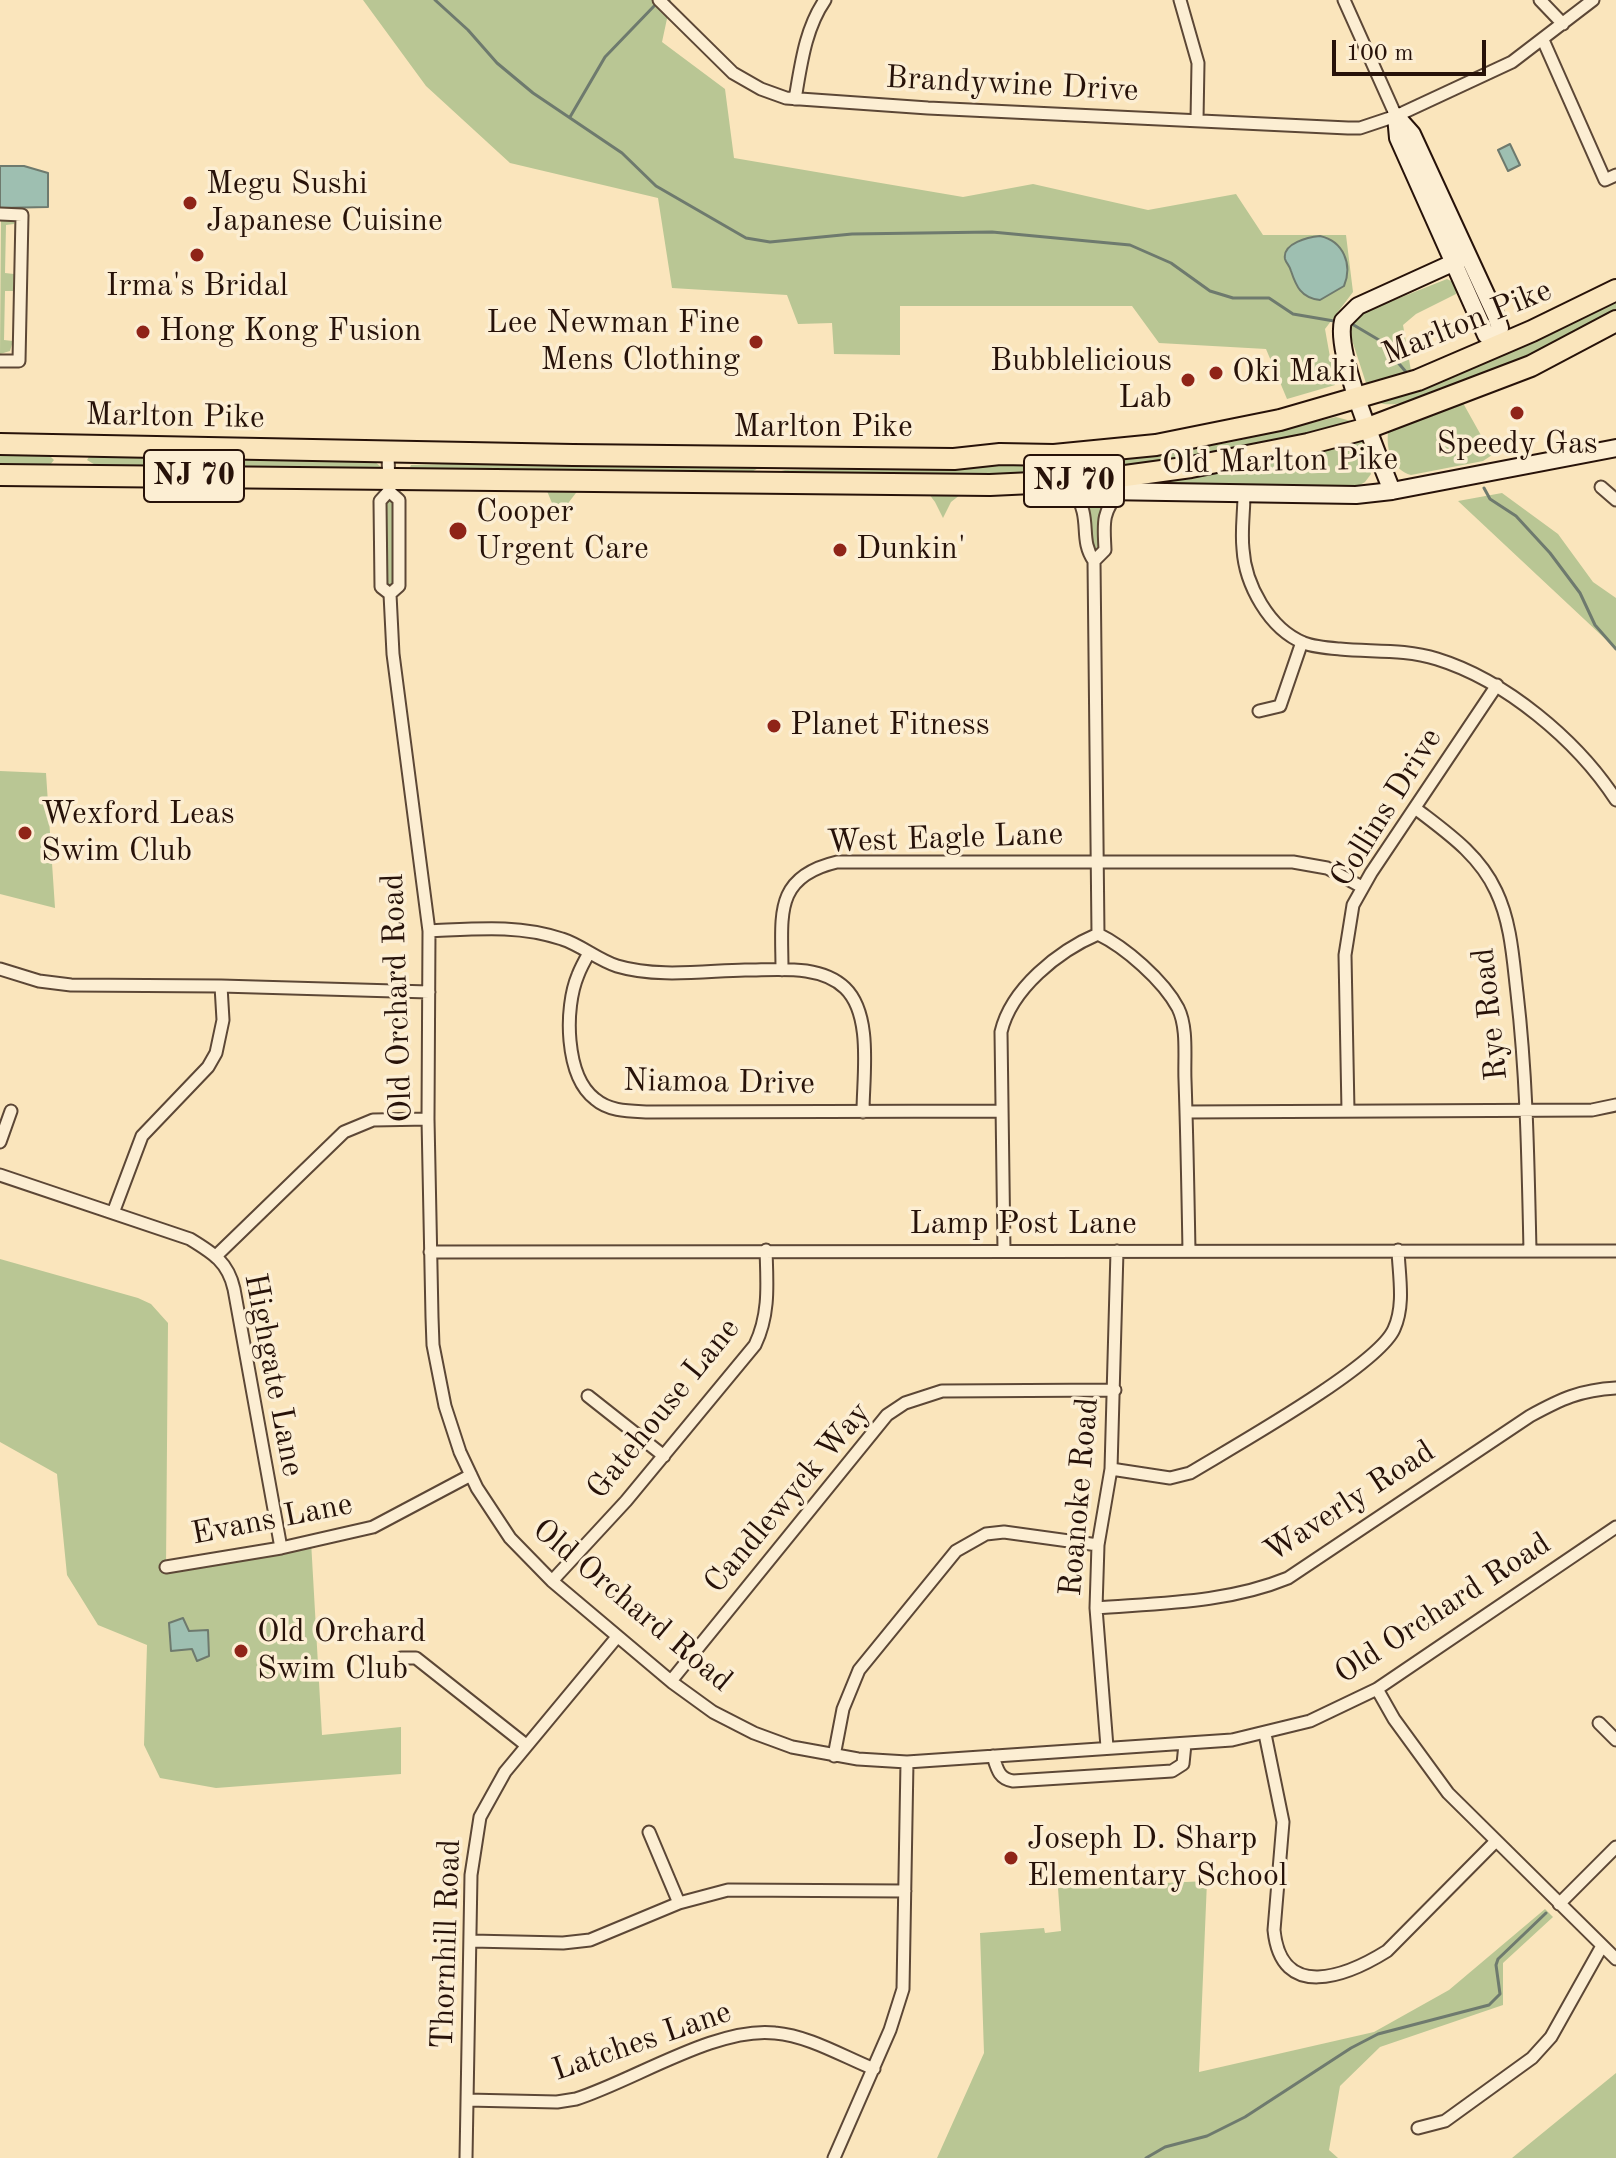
<!DOCTYPE html>
<style>
body{margin:0}
#map{position:relative;width:1616px;height:2158px;overflow:hidden;background:#fae5bc;font-family:"Old Standard TT",serif}
canvas{display:block}
.scale{position:absolute;left:1332px;top:40px;width:154px;height:36px;box-sizing:border-box;border:4px solid #271209;border-top:0;padding-left:10px;font-size:24px;line-height:28px;white-space:nowrap;color:#271209;-webkit-text-stroke:6px #fceed3;paint-order:stroke}
</style>
<div id="map">
<canvas width="1616" height="2158"></canvas>
<div class="scale">100 m</div>
</div>
<script>
const c = document.querySelector('canvas').getContext('2d');
c.lineJoin = 'round';
function fillPath(path, color) { c.fillStyle = color; c.fill(path, 'evenodd'); }
function trace(path, color, width, dash) { c.strokeStyle = color; c.lineWidth = width; c.lineCap = dash ? 'butt' : 'round'; c.setLineDash(dash || []); c.stroke(path); }
function write(font, color, halo, rows, align = 'center') {
  c.font = font + ' "Old Standard TT",serif'; c.lineWidth = 7; c.setLineDash([]); c.textBaseline = 'middle'; c.strokeStyle = halo; c.fillStyle = color; for (const [text, x, y, turn = 0] of rows) {
    c.save(); c.translate(x, y); c.rotate((+turn || 0) * Math.PI / 180); c.textAlign = isNaN(turn) ? turn : align; if (halo) c.strokeText(text, 0, 0); c.fillText(text, 0, 0); c.restore();
  }
}
const green = new Path2D(`
 M363 0H671L662 42 725 89 734 158 963 197 1033 184 1148 210 1236 194 1263 235H1346L1353 292 1325 329 1335 385 1287 399 1266 349 1159 343 1132 306H900V355L834 354 832 323 798 324 787 295 672 288 658 198 510 163 426 86Z
 M1 220H15L14 224 6 225 5 273 14 274 13 291H5L4 340 13 341 10 351 0 354Z
 M1447 279 1455 283 1456 294 1416 314 1403 325 1411 371 1366 383 1349 331 1359 314Z
 M1616 299V311C1577 331 1414 416 1380 403L1459 375Z
 M1463 403 1492 455 1483 461 1411 475C1393 470 1386 451 1388 433L1398 426Z
 M1336 417 1351 421 1246 448 1158 463 1071 473 975 479 770 474 785 470 1056 465 1136 458 1232 442Z
 M1361 439 1371 474 1365 482 1360 485 1122 486 1221 471Z
 M0 454H48L54 460 50 465H0Z
 M90 455 372 459 382 468 379 470 97 466 87 460Z
 M572 461 763 465 747 475 409 469 411 465Z
 M534 478 579 489 569 502 561 525 547 491Z
 M926 490 965 491 951 502 943 518 935 502Z
 M389 491 399 500V586L390 594 381 587 380 501Z
 M1074 493H1119C1097 518 1117 538 1094 561Z
 M1502 493 1558 534 1593 582 1616 598V649L1458 501Z
 M0 771 46 773 55 908 0 894Z
 M0 1259 138 1298 151 1304 168 1323 166 1567 311 1541 322 1735 401 1727V1774L216 1788 160 1778 144 1745 147 1645 98 1625 67 1575 57 1474 0 1442Z
 M1207 1881 1199 2072 1374 2032 1449 1990 1545 1909 1553 1917 1503 1963V2005L1380 2047 1340 2086 1329 2150 1338 2158H937L984 2053 980 1933 1044 1928 1045 1933 1061 1931 1058 1888Z
 M1616 2073V2158H1512Z`);
const water = new Path2D(`
 M1510 144 1520 165 1508 171 1498 150Z
 M0 166H24L48 173V207L0 208Z
 M1320 236C1343 241 1353 264 1344 286L1320 300C1301 298 1296 286 1291 271 1290 266 1286 263 1285 259 1282 243 1309 237 1320 236Z
 M183 1618 189 1631 208 1630 209 1656 197 1661 192 1649 171 1651 169 1623Z`);
const stream = new Path2D(`
 M435 0 468 30 497 63 533 93 622 153 656 186 746 238 770 242 852 234 992 232 1130 245 1171 263 1210 291 1233 298H1269L1293 314 1334 321
 M570 117 605 57 657 3
 M1352 324 1379 340 1406 372
 M1484 488 1490 499 1516 516 1550 553 1580 593 1595 625 1616 649
 M1146 2158 1165 2147 1207 2136 1245 2117 1351 2048 1378 2034 1489 2005 1500 1994 1496 1965 1498 1959 1546 1913`);
const street = new Path2D(`
 M659 0 733 73 761 89 786 98 928 108 1348 128H1360L1396 116 1512 62 1593 0
 M1180 0 1198 63 1197 120
 M1344 0 1396 116
 M1540 0 1563 24
 M1543 40 1605 180 1616 175
 M795 99C801 65 805 29 825 0
 M0 214 22 215 19 361H0
 M388 452 389 491 399 500V586L390 594
 M1601 487 1616 500
 M389 491 380 501 381 587 390 594 393 654 429 931 428 1119 432 1317 433 1345 445 1406 460 1452 477 1488 510 1538 552 1581 673 1683 713 1712 754 1733 792 1747 858 1759 907 1762 1232 1740 1310 1721 1377 1689 1616 1527
 M1074 492C1093 519 1078 538 1094 561L1098 934
 M1244 494C1244 512 1241 531 1243 549 1245 584 1269 629 1304 643 1314 647 1328 648 1340 649 1372 652 1405 649 1437 659 1505 680 1577 740 1616 800
 M1094 561 1105 550C1104 525 1101 513 1119 493
 M1259 711 1280 706 1302 642
 M1415 808C1446 832 1479 854 1496 891 1511 922 1513 959 1517 993 1527 1079 1528 1164 1530 1250
 M429 931C474 929 518 924 562 939 581 945 598 960 617 966 657 978 704 971 745 970 777 970 820 964 845 988 873 1015 863 1076 863 1112
 M1098 934C1125 947 1163 980 1178 1008 1188 1028 1184 1058 1185 1080 1187 1137 1188 1194 1189 1251
 M589 953C585 960 581 967 578 975 564 1008 565 1076 595 1099 610 1112 631 1111 649 1112L1002 1111
 M0 969 39 981 71 985 221 986 429 992
 M782 970C782 916 773 877 837 862H1293L1327 868 1362 887
 M1348 1111 1345 955 1353 905 1371 873 1497 685
 M1186 1112 1592 1110 1616 1105
 M0 1142 11 1111
 M0 1175 190 1239C213 1253 228 1262 234 1289L281 1548
 M113 1213 142 1136 208 1067 216 1053 223 1020 221 986
 M1004 1251 1001 1032C1011 989 1058 951 1098 934
 M430 1252 1616 1251
 M217 1255 344 1132 373 1120 428 1119
 M588 1396 664 1456
 M1111 1469 1170 1478 1190 1473C1231 1448 1378 1366 1394 1329 1405 1305 1399 1276 1398 1250
 M166 1567 281 1548 373 1527 471 1475
 M552 1581 626 1501 755 1345C770 1314 767 1283 766 1250
 M1096 1608C1161 1603 1227 1603 1288 1578L1530 1416C1561 1399 1580 1390 1616 1388
 M401 1658H416L526 1745
 M671 1681 887 1415 905 1403 942 1391 1115 1390
 M1377 1689 1394 1719 1448 1793 1616 1959
 M1599 1723 1616 1740
 M1265 1734 1283 1822 1274 1930C1281 2002 1347 1976 1387 1951L1496 1841
 M1107 1747 1096 1608 1098 1545 1111 1469 1117 1251
 M834 1756 843 1709 859 1670 956 1551 986 1534 1004 1532 1098 1545
 M993 1756C997 1769 999 1779 1013 1781L1172 1771 1183 1764 1185 1744
 M649 1832 679 1903
 M1559 1904 1616 1847
 M471 1941 563 1943 590 1940 679 1903 728 1890 905 1891
 M467 2100 557 2102 576 2099C633 2081 717 2026 775 2033 809 2036 842 2056 874 2069
 M1418 2128 1445 2121 1532 2058 1551 2037 1602 1946
 M466 2158 471 1875 480 1817 505 1772 617 1637
 M834 2158 890 2030 903 1989 907 1762`);
const secondary = new Path2D(`
 M1396 116 1398 138 1486 335 1499 346
 M1396 116 1412 134 1496 316 1500 328 1497 342
 M1039 490 1356 495 1392 491 1616 448
 M1392 491C1379 457 1334 353 1343 321L1358 306 1468 256`);
const highway = new Path2D(`
 M0 444 573 455 954 459 1000 454 1054 455 1156 445 1280 420 1418 380 1532 331 1616 290
 M0 475 990 485 1096 480 1191 467 1308 444 1368 428 1531 366 1616 321`);
const markers = [
 [190,203,8,"#8f2418"],
 [197,255,8,"#8f2418"],
 [143,332,8,"#8f2418"],
 [756,342,8,"#8f2418"],
 [1216,373,8,"#8f2418"],
 [1188,380,8,"#8f2418"],
 [1517,413,8,"#8f2418"],
 [458,531,10,"#8f2418"],
 [840,550,8,"#8f2418"],
 [774,726,8,"#8f2418"],
 [25,833,8,"#8f2418"],
 [241,1651,8,"#8f2418"],
 [1011,1858,8,"#8f2418"]
];
const shields = [
 [194,476,100],
 [1074,481,100]
];
const shieldNames = [
 ["NJ 70",194,476],
 ["NJ 70",1074,481]
];
const streetNames = [
 ["Brandywine Drive",1012,85,3],
 ["Marlton Pike",1467,323,-22],
 ["Marlton Pike",175,417,1],
 ["Marlton Pike",823,428],
 ["Old Marlton Pike",1280,462,-1],
 ["Collins Drive",1387,808,-58],
 ["West Eagle Lane",945,839,-2],
 ["Old Orchard Road",398,998,-92],
 ["Rye Road",1491,1014,-96],
 ["Niamoa Drive",719,1083,1],
 ["Lamp Post Lane",1023,1225],
 ["Highgate Lane",273,1375,79],
 ["Gatehouse Lane",664,1409,-51],
 ["Roanoke Road",1080,1497,-85],
 ["Candlewyck Way",788,1498,-50],
 ["Waverly Road",1350,1502,-33],
 ["Evans Lane",272,1520,-11],
 ["Old Orchard Road",632,1606,40],
 ["Old Orchard Road",1443,1609,-33],
 ["Thornhill Road",447,1944,-88],
 ["Latches Lane",642,2042,-19]
];
const poiNames = [
 ["Megu Sushi",206,185],
 ["Japanese Cuisine",206,222],
 ["Irma's Bridal",197,287,"center"],
 ["Lee Newman Fine",740,324,"right"],
 ["Mens Clothing",740,361,"right"],
 ["Hong Kong Fusion",159,332],
 ["Bubblelicious",1172,362,"right"],
 ["Lab",1172,399,"right"],
 ["Oki Maki",1232,373],
 ["Speedy Gas",1517,445,"center"],
 ["Cooper",476,513],
 ["Urgent Care",476,550],
 ["Dunkin'",856,550],
 ["Planet Fitness",790,726],
 ["Wexford Leas",41,815],
 ["Swim Club",41,852],
 ["Old Orchard",257,1633],
 ["Swim Club",257,1670],
 ["Joseph D. Sharp",1027,1840],
 ["Elementary School",1027,1877]
];
fillPath(green, '#b9c694');
fillPath(water, '#9ebfb1');
trace(water, '#6e7a6e', 2);
trace(stream, '#6e7a6e', 3);
trace(street, '#5c4736', 15);
trace(secondary, '#271209', 20);
trace(highway, '#271209', 24);
trace(street, '#fceed3', 11);
trace(secondary, '#fceed3', 16);
trace(highway, '#fae5bc', 20);
for (const [x, y, r, color] of markers) { const dot = new Path2D(); dot.arc(x, y, r, 0, 2 * Math.PI); c.fillStyle = color; c.fill(dot); trace(dot, '#fceed3', 3); }
for (const [x, y, w] of shields) { const box = new Path2D(); box.roundRect(x - w / 2, y - 26, w, 52, 6); c.fillStyle = '#fceed3'; c.fill(box); trace(box, '#271209', 2); }
write('bold 30px', '#271209', null, shieldNames);
write('32px', '#271209', '#fceed3', streetNames);
write('32px', '#271209', '#fceed3', poiNames, 'left');
</script>
